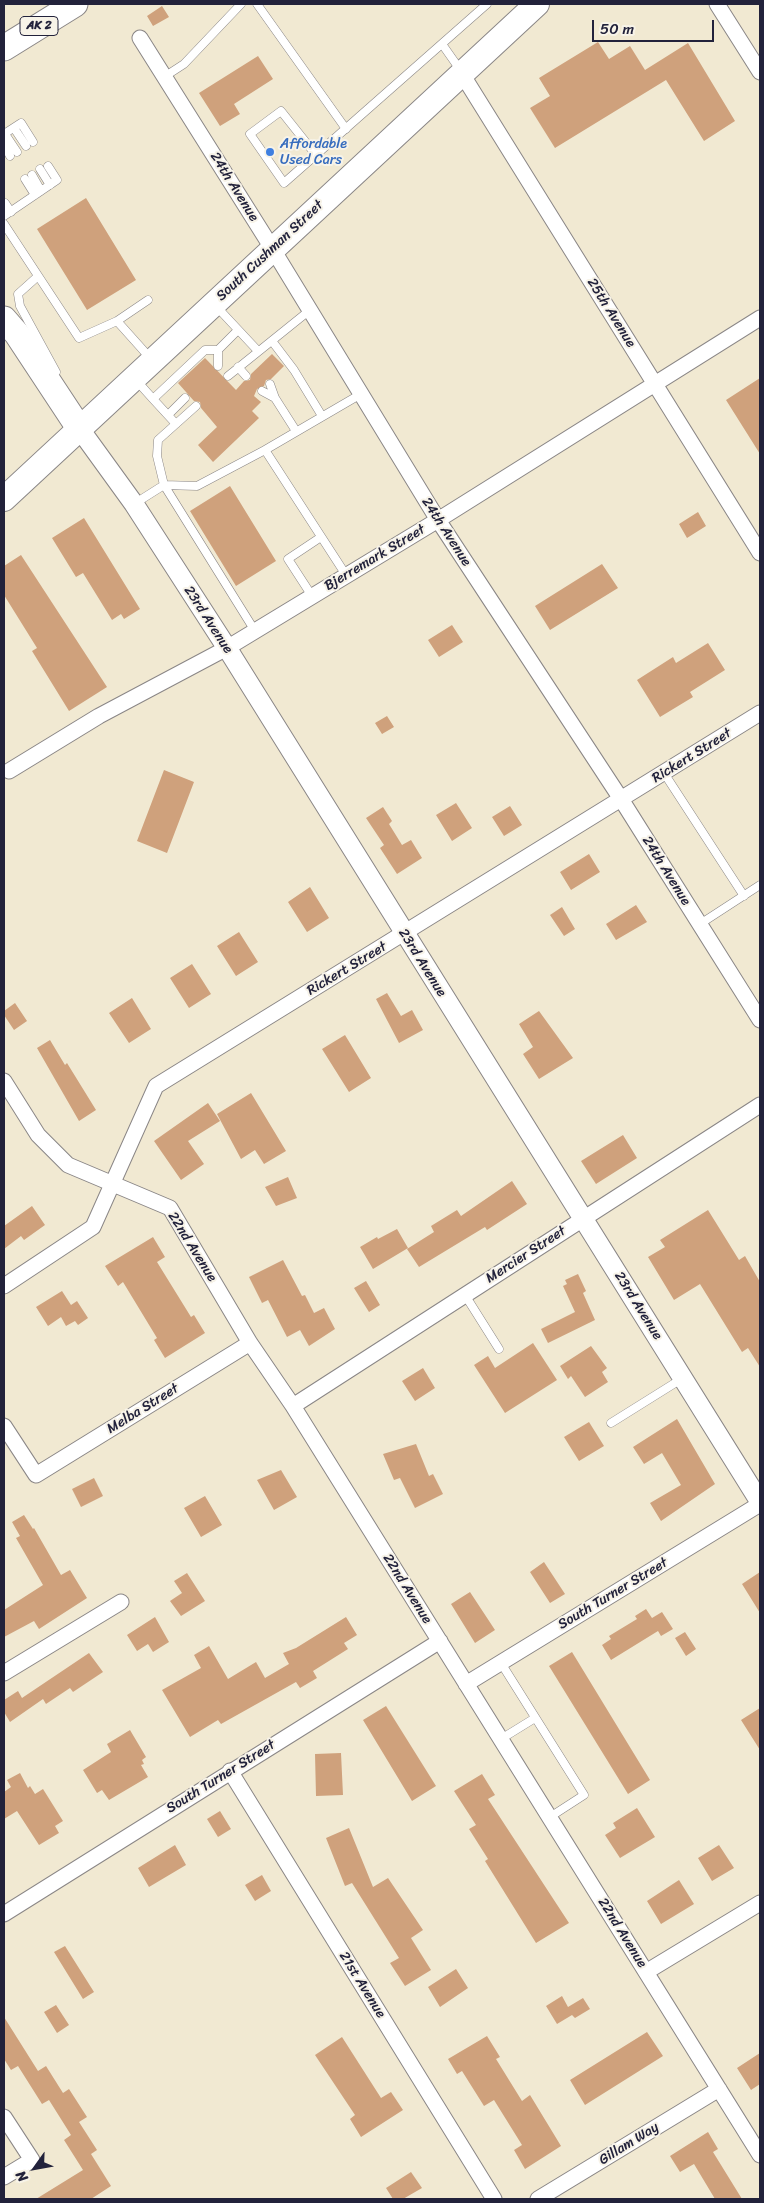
<!DOCTYPE html>
<style>
body{margin:0}
#map{position:relative;width:764px;height:2203px;overflow:hidden;background:#f1e9d2;font-family:Sriracha,sans-serif}
canvas{display:block}
.frame{position:absolute;inset:0;border:5px solid #22223b;pointer-events:none}
.north{position:absolute;left:10px;top:2143px;width:50px;height:50px;-webkit-text-stroke:4px #f7f3e8;paint-order:stroke;rotate:238deg;font-size:14px;font-weight:700;line-height:20px;text-align:center;color:#22223b}
.north::after{content:'';display:block;margin:auto;width:18px;height:22px;background:#22223b;clip-path:polygon(50% 0,100% 100%,50% 72%,0 100%)}
.scale{position:absolute;left:592px;top:20px;width:122px;height:22px;box-sizing:border-box;border:2px solid #22223b;border-top:0;padding-left:6px;font-size:15px;line-height:18px;white-space:nowrap;color:#22223b;-webkit-text-stroke:4px #f7f3e8;paint-order:stroke}
</style>
<div id="map">
<canvas width="764" height="2203"></canvas>
<div class="frame"></div>
<div class="north">N</div>
<div class="scale">50 m</div>
</div>
<script>
const c = document.querySelector('canvas').getContext('2d');
c.lineJoin = 'round';
function fillPath(path, color) { c.fillStyle = color; c.fill(path, 'evenodd'); }
function trace(path, color, width, dash) { c.strokeStyle = color; c.lineWidth = width; c.lineCap = dash ? 'butt' : 'round'; c.setLineDash(dash || []); c.stroke(path); }
function write(font, color, halo, rows, align = 'center') {
  c.font = font + ' Sriracha,sans-serif'; c.lineWidth = 4; c.setLineDash([]); c.textBaseline = 'middle'; c.strokeStyle = halo; c.fillStyle = color; for (const [text, x, y, turn = 0] of rows) {
    c.save(); c.translate(x, y); c.rotate((+turn || 0) * Math.PI / 180); c.textAlign = isNaN(turn) ? turn : align; if (halo) c.strokeText(text, 0, 0); c.fillText(text, 0, 0); c.restore();
  }
}
const building = new Path2D(`
 M162 6 169 17 153 26 147 16Z
 M598 42 609 59 630 46 645 70 688 43 735 121 704 141 666 80 555 148 530 108 550 96 539 78Z
 M258 56 273 79 234 104 240 114 220 126 199 93Z
 M86 198 136 280 87 310 37 229Z
 M272 354 284 366 271 379 266 380 264 386 257 389 254 396 261 402 252 411 259 418 213 462 198 445 217 427 201 408 200 402 194 401 178 383 205 358 236 390 244 381 250 380 251 374Z
 M760 378V454L726 400Z
 M230 486 276 561 236 586 190 511Z
 M698 512 706 526 687 538 679 524Z
 M84 518 140 609 124 619 121 614 112 620 83 573 76 577 52 538Z
 M21 555 107 687 69 711 32 651 37 648 4 595V566Z
 M602 564 618 588 550 630 535 606Z
 M452 625 463 642 439 657 428 640Z
 M708 643 725 670 690 692 693 697 660 717 637 680 673 657 676 663Z
 M387 716 394 727 382 734 375 723Z
 M164 770 194 782 167 853 137 841Z
 M456 803 472 828 452 841 436 815Z
 M510 806 522 825 504 836 492 817Z
 M383 807 392 821 389 824 402 845 411 840 422 858 397 874 380 848 384 845 366 818Z
 M589 854 600 872 571 890 560 872Z
 M310 887 329 918 307 932 288 902Z
 M636 905 647 922 616 940 606 924Z
 M562 907 575 929 564 936 550 915Z
 M239 932 258 962 236 976 217 946Z
 M192 964 211 994 189 1008 170 978Z
 M387 993 401 1016 412 1010 423 1030 399 1043 376 999Z
 M132 998 151 1029 129 1043 109 1013Z
 M15 1003 27 1021 14 1030 4 1015V1011Z
 M539 1011 573 1058 539 1079 523 1054 533 1047 519 1024Z
 M345 1035 371 1078 349 1092 322 1049Z
 M50 1040 65 1065 67 1063 96 1110 79 1121 37 1048Z
 M251 1093 286 1151 264 1164 255 1150 241 1159 217 1114Z
 M208 1103 220 1121 188 1141 204 1164 181 1180 154 1141Z
 M623 1135 637 1158 596 1184 581 1161Z
 M288 1177 297 1198 276 1206 265 1187Z
 M512 1181 527 1204 487 1230 485 1227 419 1267 407 1249 434 1232 431 1226 457 1210 461 1216Z
 M32 1206 45 1225 24 1240 21 1236 4 1249V1226Z
 M708 1210 739 1260 745 1256 760 1282V1367L748 1348 742 1352 700 1284 674 1300 648 1257 665 1247 660 1240Z
 M397 1229 408 1248 373 1269 360 1247 377 1237 378 1239Z
 M153 1237 165 1257 157 1262 191 1317 194 1315 205 1333 165 1358 154 1340 157 1338 123 1282 118 1286 105 1266Z
 M283 1260 302 1296 305 1295 314 1313 324 1308 335 1329 309 1346 300 1330 287 1337 268 1300 262 1303 249 1277Z
 M578 1274 586 1291 583 1293 595 1320 548 1343 541 1329 575 1312 563 1286 567 1284 565 1280Z
 M366 1281 380 1305 369 1312 354 1288Z
 M62 1291 71 1305 77 1301 88 1318 78 1325 75 1321 66 1326 61 1317 48 1326 36 1307Z
 M533 1343 557 1380 505 1413 474 1365 488 1356 495 1368Z
 M591 1346 607 1368 602 1372 608 1382 585 1397 571 1376 568 1379 560 1366Z
 M423 1368 435 1388 415 1401 402 1381Z
 M677 1419 715 1484 661 1521 650 1503 681 1485 662 1453 644 1464 633 1447Z
 M589 1422 604 1446 579 1461 564 1437Z
 M416 1444 429 1476 433 1474 443 1494 415 1508 400 1478 394 1480 383 1454Z
 M281 1470 297 1497 274 1510 257 1480Z
 M94 1478 103 1496 81 1507 72 1489Z
 M205 1496 222 1525 201 1537 184 1508Z
 M24 1515 33 1529 34 1528 61 1575 70 1570 87 1598 39 1629 34 1621 4 1637V1610L43 1585 16 1538 20 1536 12 1522Z
 M544 1562 565 1594 550 1603 530 1572Z
 M760 1572V1613L742 1584Z
 M187 1573 205 1601 181 1616 170 1601 182 1593 174 1581Z
 M470 1592 495 1630 475 1643 451 1604Z
 M646 1609 652 1618 662 1612 673 1629 661 1636 658 1631 611 1660 602 1645 611 1639 609 1636 637 1619 635 1616Z
 M155 1617 169 1642 153 1652 148 1644 137 1651 127 1635Z
 M346 1617 357 1635 344 1643 348 1649 313 1671 317 1678 300 1688 296 1682 221 1724 218 1720 190 1737 162 1690 201 1668 194 1655 209 1646 228 1679 256 1662 265 1678 289 1664 283 1653 296 1648Z
 M685 1632 696 1649 686 1656 675 1638Z
 M572 1652 650 1780 628 1794 549 1666Z
 M89 1653 103 1672 73 1692 70 1688 46 1704 43 1699 10 1722 4 1712V1700L18 1691 22 1698Z
 M386 1706 436 1786 412 1801 363 1720Z
 M760 1708V1750L741 1720Z
 M130 1730 146 1757 142 1760 144 1764 141 1765 148 1777 109 1800 102 1790 97 1793 83 1770 111 1752 107 1744Z
 M341 1753 343 1795 316 1796 315 1754Z
 M20 1773 28 1788 30 1786 35 1794 43 1789 63 1821 55 1826 59 1833 39 1845 17 1811 4 1819V1792L11 1787 7 1780Z
 M482 1774 495 1795 488 1799 569 1923 536 1943 485 1861 488 1859 469 1829 476 1825 454 1791Z
 M637 1808 655 1837 620 1858 605 1835 616 1828 613 1823Z
 M220 1811 231 1829 218 1837 207 1819Z
 M349 1828 373 1887 388 1878 423 1930 411 1938 431 1970 405 1986 390 1963 399 1958 352 1883 345 1886 326 1838Z
 M175 1845 186 1865 149 1887 138 1868Z
 M719 1845 734 1868 712 1881 698 1858Z
 M262 1875 271 1891 255 1901 245 1885Z
 M679 1880 694 1904 661 1924 647 1901Z
 M65 1946 94 1992 83 1999 54 1952Z
 M456 1969 468 1988 440 2007 428 1987Z
 M562 1996 568 2007 583 1998 590 2009 575 2018 572 2015 557 2024 546 2006Z
 M56 2005 69 2025 57 2033 44 2012Z
 M4 2017 38 2071 46 2066 63 2093 69 2089 87 2117 79 2122 97 2150 91 2154 111 2186 91 2199H36L83 2170 64 2140 71 2135 49 2100 42 2104 18 2066 11 2070 4 2059Z
 M647 2032 663 2056 585 2105 570 2080Z
 M487 2036 500 2057 496 2059 522 2101 530 2095 561 2146 525 2169 514 2150 522 2145 494 2100 484 2106 462 2071 457 2074 448 2059Z
 M342 2037 381 2098 391 2092 403 2110 361 2137 350 2119 355 2115 315 2055Z
 M760 2053V2084L751 2090 737 2068Z
 M708 2132 718 2149 713 2152 742 2199H715L694 2164 680 2172 670 2156Z
 M411 2172 422 2188 403 2199H393L386 2188Z`);
const service = new Path2D(`
 M257 4 346 129
 M442 44 461 71
 M164 77 184 64 241 4
 M14 128 26 146
 M4 134 21 123 33 142
 M5 134 17 152
 M4 145 10 156
 M316 155 281 111 250 134 284 183 487 4
 M40 169 50 185
 M32 175 41 191
 M25 179 35 195
 M5 203 11 212
 M4 216 57 180 48 166
 M4 224 79 338 117 321 151 359
 M37 277 18 294 20 306 56 372
 M215 305 258 351
 M117 321 148 300
 M272 341 294 370 322 416
 M218 366V350
 M238 367 246 376
 M228 376 310 310
 M136 380 153 399
 M270 384 275 398
 M262 391 275 398 296 431
 M196 406 158 440 157 456 164 485 255 631
 M168 415 185 398
 M176 424 153 399 205 350H218L238 330
 M265 450 346 575
 M134 504 164 485 197 486 265 450 361 394
 M312 596 288 559 321 537
 M664 773 744 896
 M700 924 760 885
 M465 1295 499 1349
 M611 1423 683 1378
 M501 1663 584 1795 550 1817
 M501 1739 535 1718`);
const minor = new Path2D(`
 M717 4 760 72
 M140 38 272 248 438 520 621 799 760 1020
 M462 74 760 553
 M9 771 99 716 227 648 438 520 760 318
 M4 1081 38 1135 68 1165 170 1208 250 1343 293 1406 760 2155
 M4 1286 93 1227 156 1086 760 713
 M293 1406 760 1105
 M4 1426 36 1475 250 1343
 M4 1673 121 1602
 M466 1684 760 1504
 M230 1771 494 2199
 M4 1914 440 1641
 M646 1972 760 1903
 M4 2117 32 2160 4 2177
 M538 2199 719 2089`);
const tertiary = new Path2D(`
 M79 428 134 504 227 648 760 1502`);
const primary = new Path2D(`
 M4 499 537 4`);
const trunk = new Path2D(`
 M4 48 75 4
 M4 319 17 334 79 428`);
const markers = [
 [270,152,5,"#3f7fe0"]
];
const shields = [
 [39,26,38]
];
const shieldNames = [
 ["AK 2",39,26]
];
const shopNames = [
 ["Affordable",280,144],
 ["Used Cars",280,160]
];
const streetNames = [
 ["24th Avenue",234,187,58],
 ["South Cushman Street",270,251,-43],
 ["25th Avenue",611,313,58],
 ["24th Avenue",446,532,57],
 ["Bjerremark Street",375,558,-31],
 ["23rd Avenue",208,620,57],
 ["Rickert Street",692,756,-32],
 ["24th Avenue",666,871,58],
 ["23rd Avenue",422,963,58],
 ["Rickert Street",347,969,-31],
 ["22nd Avenue",192,1247,58],
 ["Mercier Street",526,1255,-33],
 ["23rd Avenue",638,1306,58],
 ["Melba Street",143,1409,-32],
 ["22nd Avenue",407,1589,58],
 ["South Turner Street",613,1594,-31],
 ["South Turner Street",221,1777,-32],
 ["22nd Avenue",622,1933,58],
 ["21st Avenue",362,1985,58],
 ["Gillam Way",629,2144,-32]
];
fillPath(building, '#cfa17c');
trace(service, '#8a8686', 9);
trace(minor, '#8a8686', 17);
trace(tertiary, '#8a8686', 21);
trace(primary, '#8a8686', 26);
trace(trunk, '#8a8686', 27);
trace(service, '#fff', 8);
trace(minor, '#fff', 15);
trace(tertiary, '#fff', 19);
trace(primary, '#fff', 24);
trace(trunk, '#fff', 25);
for (const [x, y, r, color] of markers) { const dot = new Path2D(); dot.arc(x, y, r, 0, 2 * Math.PI); c.fillStyle = color; c.fill(dot); trace(dot, '#f7f3e8', 2); }
for (const [x, y, w] of shields) { const box = new Path2D(); box.roundRect(x - w / 2, y - 9.5, w, 19, 4); c.fillStyle = '#f7f3e8'; c.fill(box); trace(box, '#22223b', 1); }
write('bold 12px', '#22223b', null, shieldNames);
write('14px', '#366cbe', '#f7f3e8', shopNames, 'left');
write('14px', '#22223b', '#f7f3e8', streetNames);
</script>
